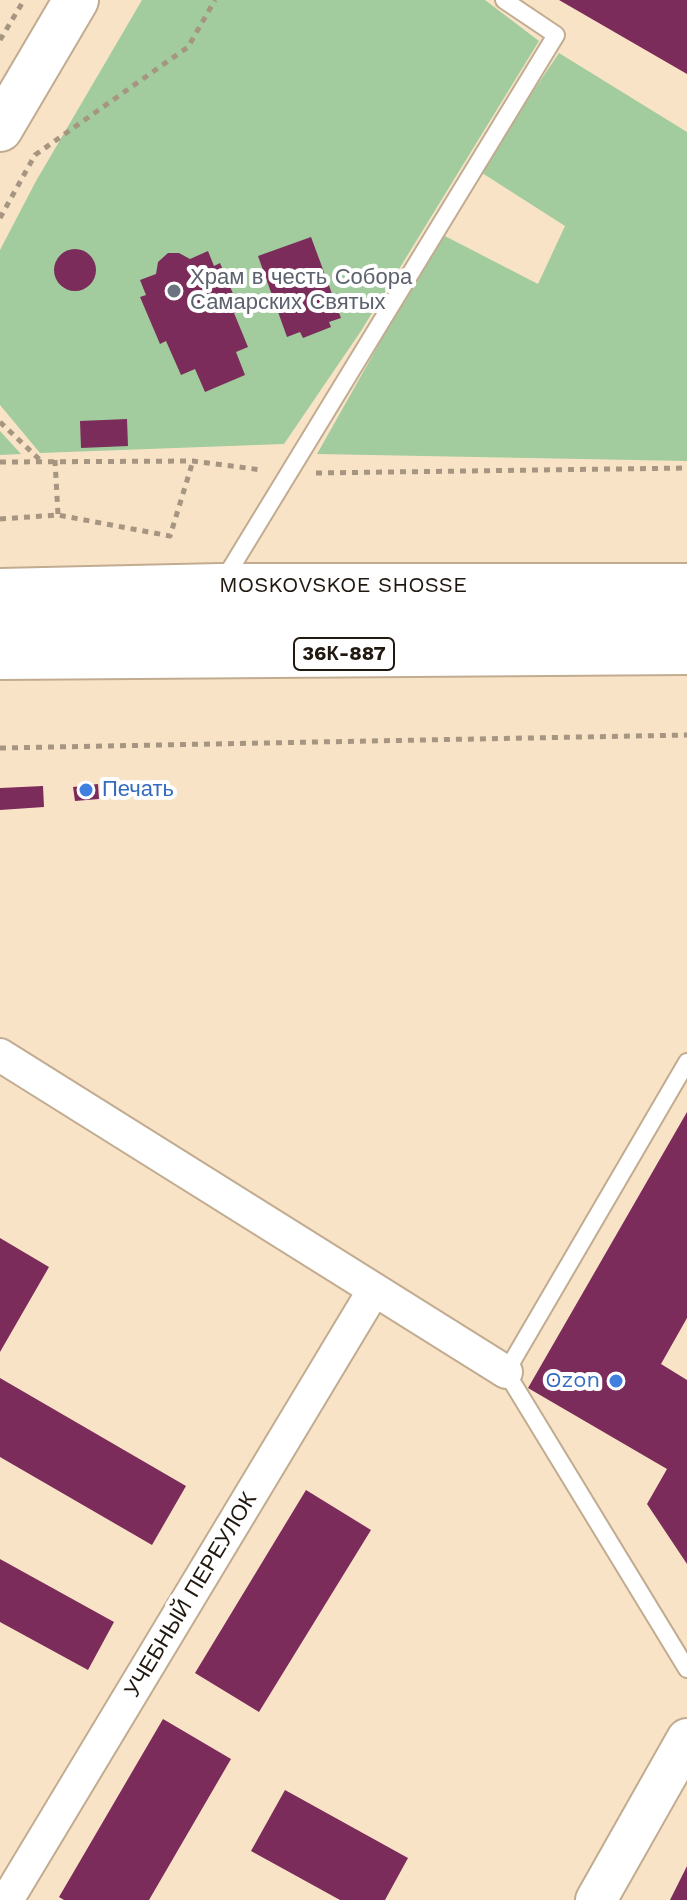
<!DOCTYPE html>
<meta charset="utf-8">
<style>
body{margin:0}
canvas{display:block;background:#f9e3c7}
</style>
<canvas width="687" height="1900"></canvas>
<script>
const c = document.querySelector('canvas').getContext('2d');
c.lineJoin = 'round';
function fillPath(path, color) { c.fillStyle = color; c.fill(path, 'evenodd'); }
function trace(path, color, width, dash) { c.strokeStyle = color; c.lineWidth = width; c.lineCap = dash ? 'butt' : 'round'; c.setLineDash(dash || []); c.stroke(path); }
function write(font, color, halo, rows, align = 'center') {
  c.font = font + ' "Work Sans",sans-serif'; c.lineWidth = 8; c.setLineDash([]); c.textBaseline = 'middle'; c.strokeStyle = halo; c.fillStyle = color; for (const [text, x, y, turn = 0] of rows) {
    c.save(); c.translate(x, y); c.rotate((+turn || 0) * Math.PI / 180); c.textAlign = isNaN(turn) ? turn : align; if (halo) c.strokeText(text, 0, 0); c.fillText(text, 0, 0); c.restore();
  }
}
const green = new Path2D(`
 M142 0H485L539 41 361 331 284 444 40 453 0 405V250L36 181Z
 M559 53 687 132V461L317 454 441 234 538 284 565 226 479 171Z
 M0 431 21 454 0 455Z`);
const building = new Path2D(`
 M559 0H687V74Z
 M311 237 341 318 329 322 331 327 303 338 300 332 287 337 258 256Z
 M54 270a21 21 0 1 1 42 0a21 21 0 1 1-42 0Z
 M208 251 214 266 220 263 240 310 234 313 248 347 236 352 245 375 205 392 195 369 181 375 166 341 160 344 140 297 146 295 140 280 156 274 158 262 168 253H179L190 259Z
 M127 419 128 446 81 448 80 421Z
 M98 784 99 799 75 801 73 787Z
 M43 786 44 807 0 810V788Z
 M687 1112V1318L661 1364 687 1380V1564L647 1504 667 1469 528 1388Z
 M0 1238 49 1267 0 1352Z
 M0 1378 186 1486 152 1545 0 1457Z
 M306 1490 371 1530 259 1712 195 1673Z
 M0 1559 114 1622 88 1670 0 1622Z
 M163 1719 231 1759 149 1900H64L59 1897Z
 M285 1790 408 1858 385 1900H340L251 1851Z
 M687 1866V1900H670Z`);
const path = new Path2D(`
 M0 40 24 0
 M0 218 35 155 188 47 215 0
 M0 422 40 460
 M55 460 58 515
 M0 462 193 461 262 470
 M316 473 687 468
 M0 519 58 515 170 536 193 461
 M0 748 687 735`);
const service = new Path2D(`
 M223 581 556 35 504 0
 M687 1062 506 1372 687 1669`);
const minor = new Path2D(`
 M0 1055 506 1372
 M7 1900 374 1290`);
const tertiary = new Path2D(`
 M596 1900 687 1739`);
const secondary = new Path2D(`
 M0 129 76 0`);
const primary = new Path2D(`
 M0 591 220 586H687
 M0 622 687 620
 M0 657 687 652`);
const markers = [
 [174,291,8,"#6b7280"],
 [86,790,8,"#3f7fe0"],
 [616,1381,8,"#3f7fe0"]
];
const shields = [
 [344,654,100]
];
const shieldNames = [
 ["36К-887",344,654]
];
const worshipNames = [
 ["Храм в честь Собора",190,278],
 ["Самарских Святых",190,303]
];
const streetNames = [
 ["MOSKOVSKOE SHOSSE",343,586],
 ["УЧЕБНЫЙ ПЕРЕУЛОК",191,1595,-59]
];
const shopNames = [
 ["Печать",102,790],
 ["Ozon",600,1381,"right"]
];
fillPath(green, '#a2cc9d');
fillPath(building, '#7c2c5a');
trace(service, '#c1ac91', 20);
trace(minor, '#c1ac91', 36);
trace(tertiary, '#c1ac91', 44);
trace(secondary, '#c1ac91', 48);
trace(primary, '#c1ac91', 48);
trace(path, '#a69580', 5, [6, 6]);
trace(service, '#fff', 16);
trace(minor, '#fff', 32);
trace(tertiary, '#fff', 40);
trace(secondary, '#fff', 44);
trace(primary, '#fff', 44);
for (const [x, y, r, color] of markers) { const dot = new Path2D(); dot.arc(x, y, r, 0, 2 * Math.PI); c.fillStyle = color; c.fill(dot); trace(dot, '#fff', 3); }
for (const [x, y, w] of shields) { const box = new Path2D(); box.roundRect(x - w / 2, y - 16, w, 32, 6); c.fillStyle = '#fff'; c.fill(box); trace(box, '#21190f', 2); }
write('bold 20px', '#21190f', null, shieldNames);
write('22px', '#5b616d', '#fff', worshipNames, 'left');
write('22px', '#21190f', '#fff', streetNames);
write('22px', '#366cbe', '#fff', shopNames, 'left');
</script>
